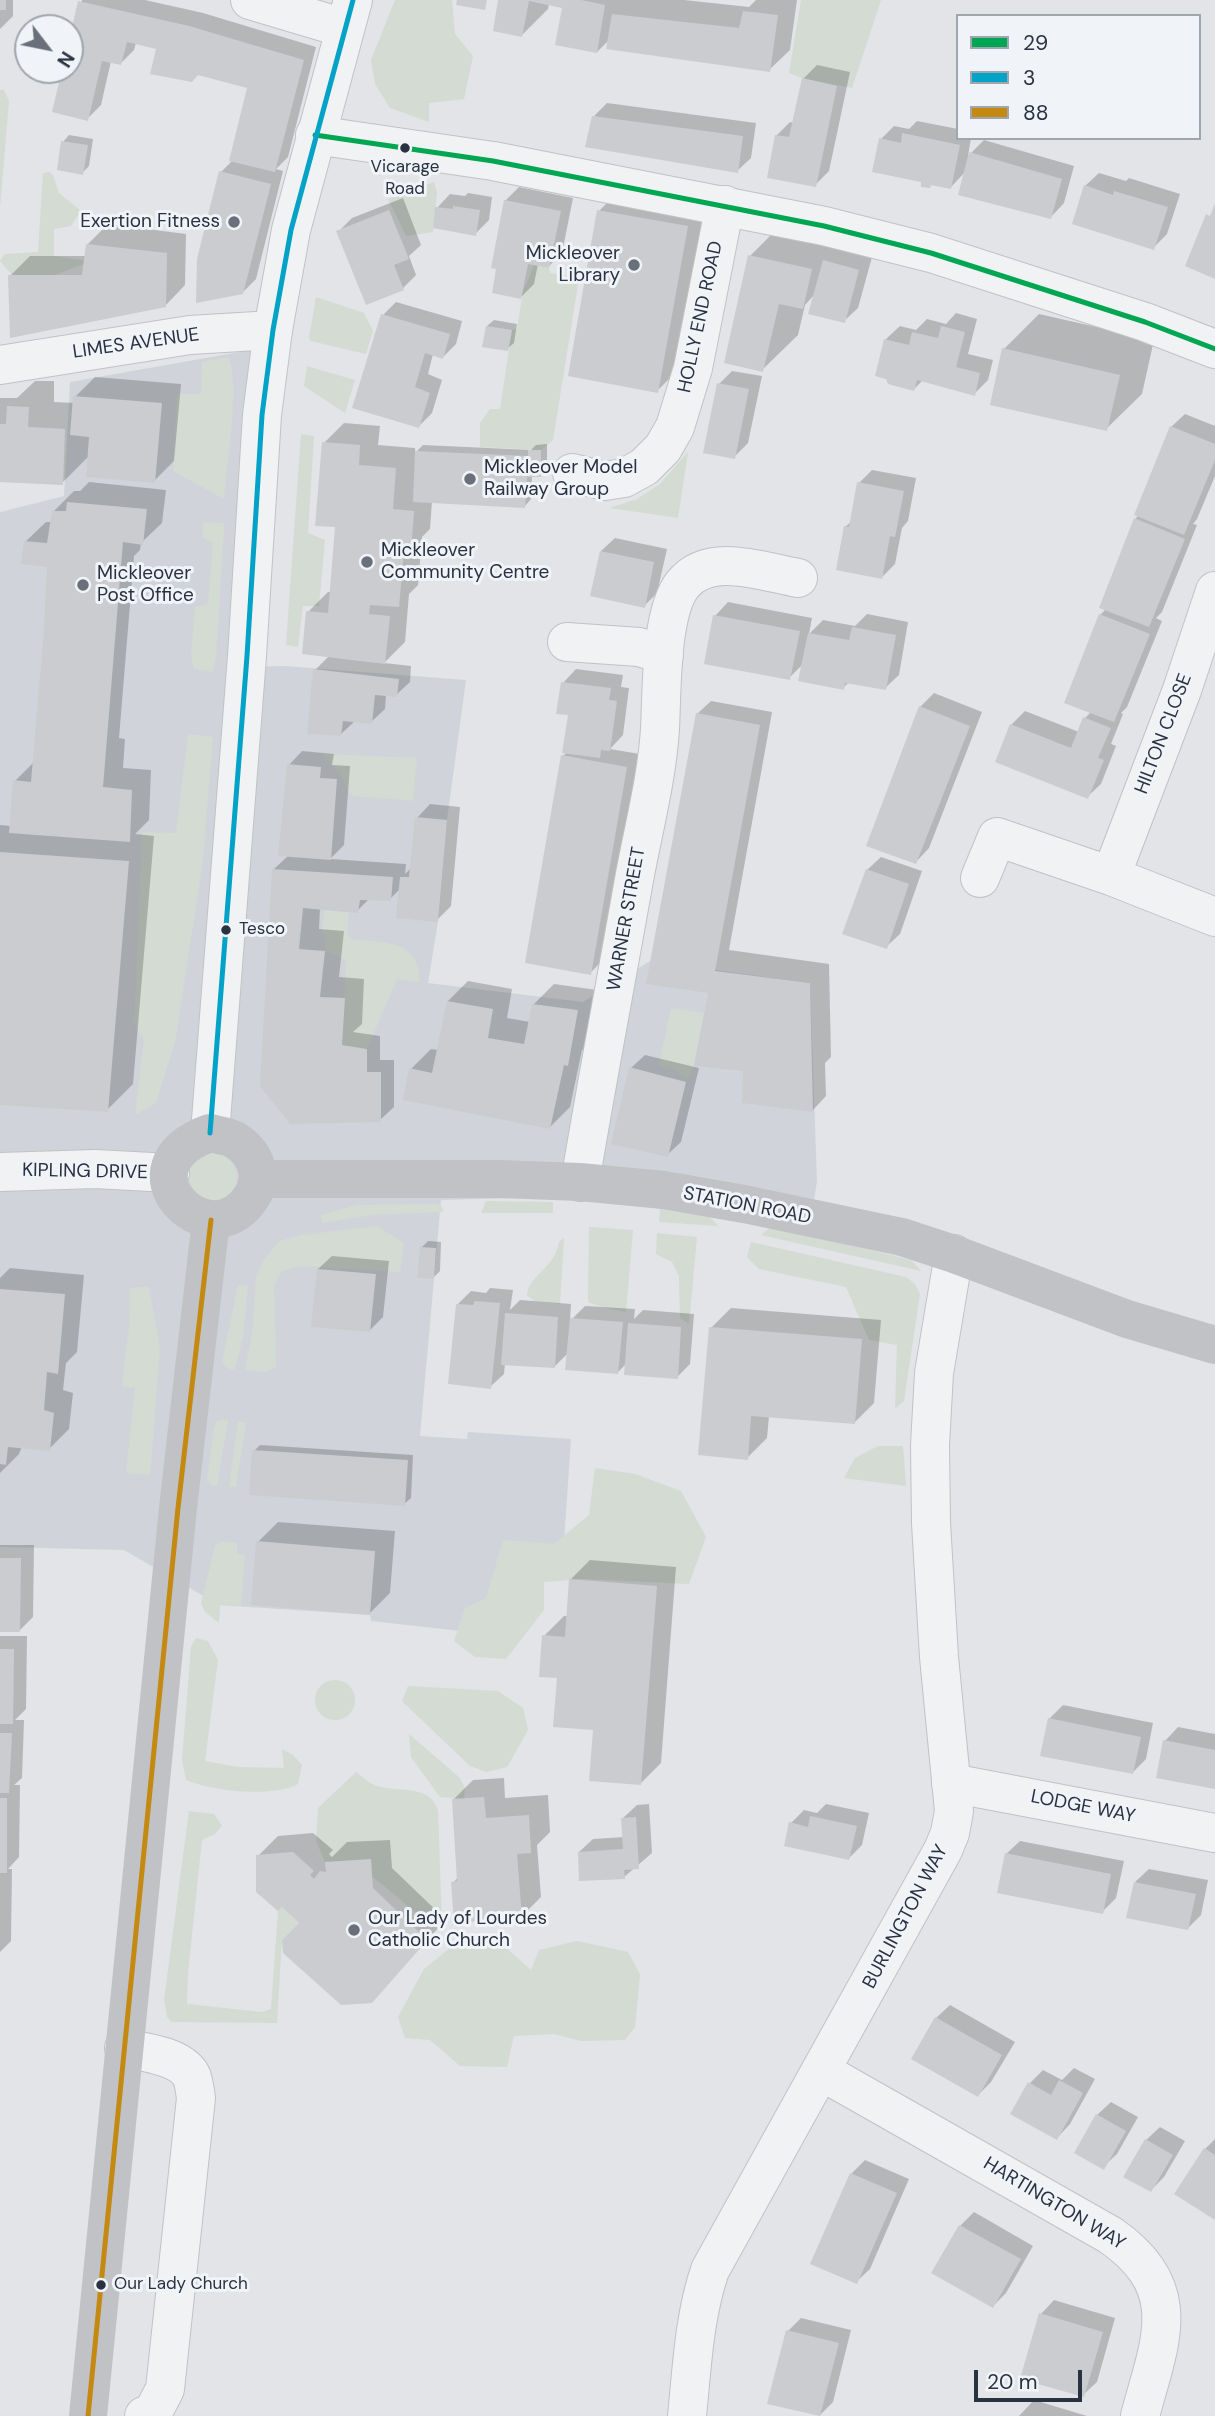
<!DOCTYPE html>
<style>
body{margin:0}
#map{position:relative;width:1215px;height:2416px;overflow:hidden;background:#e2e4e7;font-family:"DM Sans",sans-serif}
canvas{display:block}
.legend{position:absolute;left:956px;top:14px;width:245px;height:126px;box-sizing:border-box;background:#f0f3f7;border:2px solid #a0a6ae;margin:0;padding:9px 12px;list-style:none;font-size:21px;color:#293241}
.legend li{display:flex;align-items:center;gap:14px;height:35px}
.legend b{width:35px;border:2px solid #a0a6ae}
.north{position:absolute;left:14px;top:14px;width:70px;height:70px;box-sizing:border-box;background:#f0f3f7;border:2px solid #a0a6ae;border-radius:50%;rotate:122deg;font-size:19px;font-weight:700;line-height:28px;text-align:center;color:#293241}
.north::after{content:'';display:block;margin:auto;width:24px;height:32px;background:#6a707b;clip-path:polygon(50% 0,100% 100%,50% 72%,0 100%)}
.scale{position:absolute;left:974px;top:2370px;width:108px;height:32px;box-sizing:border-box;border:4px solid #293241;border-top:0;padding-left:9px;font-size:21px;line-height:24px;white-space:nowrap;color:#293241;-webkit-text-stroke:5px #f0f3f7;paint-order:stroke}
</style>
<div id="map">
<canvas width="1215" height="2416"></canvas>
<ul class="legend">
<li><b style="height:9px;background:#00a651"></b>29</li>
<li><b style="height:9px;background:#02a3c7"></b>3</li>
<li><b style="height:9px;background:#c48910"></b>88</li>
</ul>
<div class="north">N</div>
<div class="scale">20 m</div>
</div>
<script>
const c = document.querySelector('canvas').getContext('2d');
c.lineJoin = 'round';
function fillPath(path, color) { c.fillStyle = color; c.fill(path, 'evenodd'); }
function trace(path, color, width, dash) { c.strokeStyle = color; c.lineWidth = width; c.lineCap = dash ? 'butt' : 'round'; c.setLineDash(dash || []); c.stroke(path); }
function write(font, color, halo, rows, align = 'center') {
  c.font = font + ' "DM Sans",sans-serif'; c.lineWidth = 6; c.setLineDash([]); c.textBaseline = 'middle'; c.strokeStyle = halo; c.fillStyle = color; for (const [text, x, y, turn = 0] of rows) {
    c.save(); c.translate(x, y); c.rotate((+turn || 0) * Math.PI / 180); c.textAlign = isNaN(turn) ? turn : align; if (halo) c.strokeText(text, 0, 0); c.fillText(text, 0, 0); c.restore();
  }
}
const built = new Path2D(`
 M251 350 229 667 285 666 466 680 447 820 438 922 428 983 583 1002 650 961 810 983 817 1181 809 1233 707 1214 560 1197 441 1200 420 1436 467 1439 468 1432 571 1439 563 1556 496 1635 371 1621 370 1615 219 1605 124 1550 0 1547V512L64 496 70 382Z`);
const green = new Path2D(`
 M395 0H452L455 34 473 56 464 99 429 103V122L390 108 375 84 371 60Z
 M801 0H881L852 88 802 78 789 73Z
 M0 90H4L9 101 0 208Z
 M49 172 53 175 59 193 81 211 71 226 54 229V256L84 260V264L55 275H12L0 261 5 254 38 252 43 173Z
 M434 182 437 192 433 232 406 236 388 199Z
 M534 265 549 268 550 273 579 278 553 440 541 450 480 447V423L490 409H500L512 330 517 329 523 292Z
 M316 297 364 313 373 331 366 354 311 341 309 338Z
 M228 357C241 380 226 470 224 499L173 471 177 394H201L202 362Z
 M307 366 355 380 345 413 304 386Z
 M301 434 314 436 308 533 325 540 319 606H303L298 647 286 645Z
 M688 452 678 518 610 508 637 499 660 484Z
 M203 522 224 523V529L216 657 213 672 194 669 191 655 195 607 208 604 213 543 202 537Z
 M188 734 213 737 203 860 175 1042 156 1103 135 1115 144 1040 134 1024 142 832 176 833Z
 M323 754 417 758 413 801 353 796 347 790 342 777Z
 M325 910 349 912 347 934 353 940C384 942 421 940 419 982L397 979 367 1049 342 1045 346 960 325 951 326 936 321 932Z
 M671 1008 704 1013 694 1066 688 1079 683 1077 677 1070 659 1065Z
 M208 1152C213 1153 220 1154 225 1156 240 1165 241 1187 227 1196 223 1199 215 1200 210 1201L189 1188 187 1166Z
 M486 1201 553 1202V1213H481Z
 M437 1204 442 1207 443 1212 373 1215 323 1223 320 1215 357 1205Z
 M660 1209 707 1214 718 1226 659 1222Z
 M377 1226 404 1243 400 1272 301 1266 282 1271 274 1285 276 1367 266 1372 245 1370 253 1328 256 1276 264 1260 279 1241 301 1235Z
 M772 1226 911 1260 921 1271 761 1235Z
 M589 1227 633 1230 626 1312 601 1307 588 1302Z
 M657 1233 697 1237 689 1324 680 1318 679 1276 672 1262 656 1254Z
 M564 1238 560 1304 534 1301 527 1295C529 1275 555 1268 559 1242Z
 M751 1242 906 1277 915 1284 920 1294 904 1401 895 1409 897 1345 869 1340 846 1287 759 1269 747 1257Z
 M238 1285 248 1286 243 1337 235 1369H229L222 1362Z
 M139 1287H149L160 1348 150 1475 126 1473 135 1388 122 1386 129 1326 130 1288Z
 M228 1419 217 1486 211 1485 207 1480 214 1427 217 1421Z
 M238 1421 246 1423 236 1487H229Z
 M878 1446H903L906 1486 844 1478 855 1458Z
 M595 1468 635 1474 681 1491 706 1537 689 1584 583 1579 544 1582V1610L506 1659 475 1657 454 1641 465 1608 486 1598 503 1540 554 1544 589 1515Z
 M222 1541 237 1543V1554L245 1555 241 1606 220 1605 219 1623 205 1612 201 1603 215 1546Z
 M196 1638 208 1641 218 1660 205 1761 238 1767 284 1768 282 1749 293 1755 302 1765 298 1784C272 1798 213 1791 186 1780L182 1760 191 1647Z
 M315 1700a20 20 0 1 1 40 0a20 20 0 1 1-40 0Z
 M408 1686 498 1691 523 1708 528 1730 507 1767 487 1772 470 1766 402 1701Z
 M409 1734 460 1778 465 1788 464 1799 440 1797 411 1757Z
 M356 1772C361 1776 368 1782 374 1785 396 1794 428 1782 438 1810L442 1927C417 1918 395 1893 372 1877L371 1860 325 1862 316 1841 318 1808Z
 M189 1811 214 1814 222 1826 215 1834 202 1840 188 1973 187 2004 262 2012 271 2009 278 1911 282 1907 299 1923 282 1940 277 2023 171 2022 167 2017 164 2000Z
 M466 1935 495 1938 531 1970 539 1950 577 1941 628 1952 640 1974 635 2027 625 2040 581 2041 554 2034 514 2036 507 2067 460 2066 430 2040 405 2038 398 2017 424 1969Z`);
const shadow = new Path2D(`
 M0 0H13V16L0 29Z
 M82 0H145L203 13 316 47 288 157 276 169 283 171 256 279 242 293 221 172 233 160 249 87 158 48 136 43 134 50 120 64 111 61 101 105 87 119 64 70H70V43Z
 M499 0H684L749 7 756 0H797L790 50 769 70 610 39 597 52 564 7 549 4 548 9 522 35Z
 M817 65 850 72 829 171 815 185 776 136 790 122 794 123 803 79Z
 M607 103 756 123 751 158 737 171 594 116Z
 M917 121 958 129V138H971L968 156 984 140 1074 166 1064 203 1051 217 966 171 951 187 933 183 930 186 881 139 894 126 909 129Z
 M69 135 93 139 89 166 82 173 63 142Z
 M1099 173 1126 181 1129 178 1180 194 1167 234 1153 248 1085 186Z
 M519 187 573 198 562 253 549 266 538 264 534 284 521 297 505 201Z
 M619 191 707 206 677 371 657 391 599 211Z
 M468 193 492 197 489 220 475 234 437 208 450 194 465 196Z
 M403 198 421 245 409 256 416 275 403 288 339 231 352 218Z
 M785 221 872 257 858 308 844 321 815 294 805 305 798 335 762 370 750 256Z
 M108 224 186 234 185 285 165 306 10 276 30 256H86L88 244Z
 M396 302 462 321 456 344 443 357 433 354 428 374 442 380 432 413 419 426 383 315Z
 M956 313 977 319 968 354 993 360 988 380 974 394 923 380 914 389 877 375 886 339 900 326 916 330 927 319 946 324Z
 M1039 314 1154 340 1142 394 1106 429 1004 349Z
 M494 320 517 324 514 343 507 349 487 326Z
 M732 371 762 376 748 443 734 457 719 384Z
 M95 377 181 384 174 461 154 481 89 456 62 483 0 481V398H17L35 381H54V402L75 403V397Z
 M1185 414 1215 426V476L1197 519 1193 524 1197 525 1162 612 1156 618 1162 621 1127 707 1121 713 1123 714 1111 744 1116 746 1101 784 1087 797 1011 725 1025 711 1079 732 1085 718 1091 712 1100 615 1106 609 1135 519 1139 515 1171 427Z
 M344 423 380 426 378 445 415 448V453L423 445 531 450 536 445 547 444V469L540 475H532L531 499 525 506 432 501 430 529 422 537 418 585 409 594 405 642 384 663 411 666 410 682 396 695 386 694 385 709 371 722 355 721 341 734 315 670 330 655 308 612 328 592H331L337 526 324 443Z
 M872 470 916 478 908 521 902 528 895 564 882 577 845 527 852 521 859 483Z
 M89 482 166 490 162 523 141 543 140 550 134 556 119 738 125 739 123 768 151 770 149 820 135 834 154 836 133 1084 107 1110 0 1104V825L11 826 15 781 34 762 46 629 48 567 25 542 46 522H52L54 511 74 491H80Z
 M615 538 667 549 657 593 644 606 601 551Z
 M728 602 812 618 809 634 823 620 855 626 867 614 908 622 899 675 885 688 849 682 843 688 803 664 789 678 715 616Z
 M576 669 623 675 621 687 629 688 623 735 610 749 640 754 604 959 590 973 563 756 567 752 570 714 563 683Z
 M934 693 982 712 929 848 916 862 920 707Z
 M711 701 772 712 729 950 829 964 831 1057 825 1063 826 1096 813 1110 745 1070 710 991 697 714Z
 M302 751 334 754 332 765 350 766 344 845 330 859 406 864 405 874 412 867 417 818 430 804 460 807 451 906 437 920 400 889 390 899 370 898 357 911 320 908 319 929 344 931 339 977 364 979 362 1024 353 1032 380 1036V1060H394V1107L380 1120 291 1122 274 869 289 855V765Z
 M881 857 922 871 900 934 886 947 867 870Z
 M468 981 512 989 507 1018 530 1022 533 1005 554 984 597 990 588 1044 582 1050 570 1107 550 1127 411 1069 431 1049 438 1050 448 1001Z
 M645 1055 699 1068 681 1142 667 1155 631 1068Z
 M428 1241 441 1242 440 1271 433 1278 421 1248Z
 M332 1256 389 1261 383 1317 370 1330 318 1269Z
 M10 1268 84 1275 77 1352 66 1363 63 1390 73 1393 69 1429 49 1449 22 1446 19 1454 0 1473V1278Z
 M490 1288 513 1290 510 1310 520 1300 571 1304 570 1321 585 1306 635 1309 634 1319 643 1310 694 1314 690 1364 677 1377 627 1363 618 1372 569 1352 554 1367 505 1363 504 1374 490 1387 458 1304 471 1291 486 1293Z
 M731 1308 881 1320 874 1403 854 1423 769 1416 767 1438 747 1458 711 1328Z
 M260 1445 413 1455 411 1498 404 1504 254 1451Z
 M278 1522 395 1531 390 1593 370 1613 258 1542Z
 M0 1545H34L33 1617 20 1630H0Z
 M590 1560 676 1567 661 1763 641 1783 595 1728 544 1636 564 1616H568L570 1580Z
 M0 1636H27L26 1709 15 1720H24L22 1778 14 1785H20L19 1857 8 1869H12L11 1941 0 1952V1966Z
 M1063 1705 1153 1723 1146 1759 1133 1772 1049 1719Z
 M1178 1727 1215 1734V1787L1165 1741Z
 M504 1778 505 1798 548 1795 550 1832 537 1845 541 1897 521 1917 453 1883 458 1877 453 1800 473 1780Z
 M649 1804 652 1853 624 1877 579 1852 593 1839 624 1837 623 1818 637 1805Z
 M826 1804 869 1813 862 1845 849 1858 791 1823 804 1810 817 1813Z
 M313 1833 333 1850 329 1854 332 1857 347 1842 390 1840 392 1868 442 1916V1924L371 2002 302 1923 258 1856 278 1836Z
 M1020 1841 1124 1861 1116 1898 1102 1912 1006 1854Z
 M1149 1869 1208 1880 1201 1915 1188 1928 1135 1882Z
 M950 2005 1015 2042 991 2082 978 2095 936 2018Z
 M1074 2068 1095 2079 1070 2124 1057 2138 1030 2083 1043 2070 1062 2080Z
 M1111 2102 1138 2117 1117 2154 1103 2167 1097 2115Z
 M1160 2127 1185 2141 1164 2177 1151 2190 1146 2140Z
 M1215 2139V2218L1205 2149Z
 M865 2160 909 2179 870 2269 856 2282 851 2174Z
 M974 2212 1033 2246 1006 2293 993 2306 960 2226Z
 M1054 2300 1115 2318 1097 2382 1083 2395 1041 2314Z
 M801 2318 851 2330 833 2402 819 2416 788 2331Z
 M1034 2400 1087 2416H1019Z`);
const building = new Path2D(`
 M0 0H6V10H0Z
 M457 0H487L485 10 456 5Z
 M498 0H581L605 5 597 53 555 45 562 8 529 1 522 37 493 31Z
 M78 1 189 26 304 60 275 172 229 161 247 88 198 75 192 82 150 74 156 49 127 42 121 65 102 61 88 121 52 112 62 70H70V36Z
 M743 11 778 15 770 72 606 49 612 14 739 28Z
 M802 78 837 86 816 187 767 178 775 135 789 137Z
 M592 116 743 136 738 173 585 147Z
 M902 133 960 145 951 189 931 185 930 188 921 187V182L872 172 879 138 901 143Z
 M61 141 88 145 83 175 57 170Z
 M969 152 1062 179 1051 219 958 195Z
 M219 171 271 184 243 294 196 303 197 259Z
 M1084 185 1113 195 1114 191 1168 207 1154 250 1072 224Z
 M504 200 561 211 549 268 528 264 521 299 492 293 496 269 491 268Z
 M1215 203V279L1185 266 1206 214 1210 216Z
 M453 206 480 210 476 236 433 228 435 207 453 209Z
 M389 210 409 259 394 265 404 290 366 305 336 231Z
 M597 210 688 226 658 393 568 376Z
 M86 244 167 253 166 307 10 338 8 275H82Z
 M748 255 812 269 803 309 779 304 763 372 724 363Z
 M823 260 859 270 845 323 808 314Z
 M381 314 450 334 443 359 425 353 415 387 430 393 419 428 352 408Z
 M486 326 512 330 508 351 482 347Z
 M941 326 965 332 956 367 980 373 975 396 917 380 914 391 888 384 886 379 875 376 884 339 909 345 912 332 938 338Z
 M1002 348 1120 375 1107 431 990 405Z
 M717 383 749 389 735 459 703 453Z
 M73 396 162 403 155 483 86 477 89 437 70 435Z
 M7 406 29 407 28 427 65 429 63 485 0 482V424H6Z
 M1170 426 1215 444V460L1184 535 1134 515Z
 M322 442 360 445 359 465 396 468 393 509 414 511 411 551 404 550 399 607 370 605 369 614 390 616 385 664 302 654 306 611 328 613 335 527 315 526Z
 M528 450H541V477H528V464L525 508 413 502 415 451 528 456Z
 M857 482 904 491 895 537 890 536 882 579 836 570 844 526 849 527Z
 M67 502 147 509 143 545 123 542 103 787 132 790 130 842 9 833 13 780 31 782 44 629 47 567 21 564 24 541 47 543 52 511H66Z
 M1134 518 1185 539 1149 627 1099 608Z
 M600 551 654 562 645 608 590 596Z
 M1099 614 1150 634 1114 722 1064 703Z
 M713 615 800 631 790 680 704 664Z
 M852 627 896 635 886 690 845 683 844 690 798 681 808 633 849 640Z
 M313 669 399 679 397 697 375 695 372 724 343 721 341 736 307 734Z
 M561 682 611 688 609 700 617 701 610 751 601 750 600 758 562 753 568 715 556 714Z
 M919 706 970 726 916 864 866 846Z
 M696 713 760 725 715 971 810 983 813 1112 742 1103 743 1071 694 1066 708 993 646 984Z
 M1083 717 1111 728 1098 758 1104 760 1088 799 995 762 1010 724 1071 748Z
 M561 755 627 767 591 975 525 963Z
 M287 764 321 767 320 778 337 779 331 860 278 856Z
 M415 817 447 820 438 922 396 918 400 877H409Z
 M0 852 129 861 108 1112 0 1105Z
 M272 869 393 877 391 901 360 900 358 913 303 908 299 949 325 951 320 997 345 998 342 1045 367 1049V1072H381V1122L290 1124 260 1086Z
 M866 869 909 884 887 949 842 934Z
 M447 1001 493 1009 488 1038 524 1044 532 1004 578 1010 568 1066 564 1065 550 1129 403 1100 409 1068 432 1073Z
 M629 1067 686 1082 668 1157 611 1144Z
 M420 1247 436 1248 434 1279 417 1278Z
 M317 1269 376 1274 370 1332 311 1327Z
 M0 1289 65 1294 58 1374 47 1372 44 1410 54 1413 50 1451 8 1447 6 1465 0 1464Z
 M475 1301 500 1303 491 1389 448 1384 456 1304 473 1305Z
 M505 1313 558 1317 555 1368 501 1365Z
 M570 1318 623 1322 618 1374 565 1370Z
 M628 1323 681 1327 678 1379 624 1375Z
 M709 1327 862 1339 855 1424 751 1416 748 1460 698 1455Z
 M252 1450 408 1460 405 1506 249 1495Z
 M256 1541 375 1551 370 1615 251 1605Z
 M0 1558H21L20 1632H0Z
 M569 1579 657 1586 641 1785 589 1781 593 1730 553 1727 557 1678 539 1677 542 1635 565 1637Z
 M0 1649H14L13 1724H0Z
 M1048 1718 1141 1737 1133 1774 1040 1756Z
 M0 1733H12L9 1793H0Z
 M1163 1740 1215 1750V1789L1156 1778Z
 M484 1797 486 1818 529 1815 531 1853 517 1854 522 1918 454 1923 451 1882 457 1881 452 1799Z
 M0 1798H7V1873H0Z
 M810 1816 857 1826 849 1860 784 1846 789 1822 808 1827Z
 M636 1817 639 1869 624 1870 625 1879 579 1881 578 1852 623 1849 621 1818Z
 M293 1852 314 1871 310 1875 314 1879 320 1871 326 1872 325 1862 371 1859 373 1888 423 1936V1945L372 2003 341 2005 283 1953 282 1940 299 1923 282 1907 278 1911 256 1892V1855Z
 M1005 1853 1111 1874 1103 1914 997 1893Z
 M1134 1882 1196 1894 1188 1930 1126 1918Z
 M935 2017 1002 2055 978 2097 911 2059Z
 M1059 2080 1083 2093 1057 2140 1010 2114 1028 2082 1051 2095Z
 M1096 2114 1126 2131 1104 2170 1074 2153Z
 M1145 2139 1173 2155 1151 2192 1123 2177Z
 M1204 2148 1215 2155V2220L1174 2194Z
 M850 2173 897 2193 857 2284 810 2264Z
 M959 2225 1021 2259 993 2308 931 2273Z
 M1039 2313 1103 2332 1084 2397 1020 2379Z
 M786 2330 839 2343 820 2416 767 2404Z`);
const minor = new Path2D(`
 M250 0 344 28
 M0 365 190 335 273 330
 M572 473 605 481 624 478 644 467 663 448 675 427 693 368 725 205
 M567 642 639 647 664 655
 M1111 876 1215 917
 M980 878 997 837 1111 876 1182 690 1215 591
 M580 1182C597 1081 616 981 634 880 643 831 657 778 660 729 662 692 660 612 683 584 710 551 763 572 798 578
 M951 1783 1215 1833
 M124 2048C144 2052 180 2056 191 2075 194 2081 195 2092 196 2098L165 2389 152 2414 144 2416
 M821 2071 1110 2235C1187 2288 1160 2341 1140 2416`);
const tertiary = new Path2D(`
 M315 135 493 161 824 226 931 253 1145 322 1215 349
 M210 1133 247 656 262 415 273 330 291 230 353 0
 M0 1172 95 1169 170 1173
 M687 2416C692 2367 694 2317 710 2270L943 1850 950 1833 954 1811 939 1657 931 1523 930 1445 934 1373 954 1254`);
const secondary = new Path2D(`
 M210 1133C218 1135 228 1136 235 1140 257 1154 265 1178 250 1199 208 1260 115 1167 210 1133Z
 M259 1179H500L580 1182 664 1190 744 1204 902 1237 954 1254 1127 1319 1215 1345
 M88 2416 178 1508 211 1220`);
const bus1 = new Path2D(`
 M315 135 493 161 824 226 931 253 1145 322 1215 349`);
const bus2 = new Path2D(`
 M210 1133 247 656 262 415 273 330 291 230 353 0`);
const bus3 = new Path2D(`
 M88 2416 178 1508 211 1220`);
const markers = [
 [405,148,6,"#293241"],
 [234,222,7,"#6a707b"],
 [634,265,7,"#6a707b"],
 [470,479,7,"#6a707b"],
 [367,562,7,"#6a707b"],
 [83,585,7,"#6a707b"],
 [226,930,6,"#293241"],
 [354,1930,7,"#6a707b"],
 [101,2285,6,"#293241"]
];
const busNames = [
 ["Vicarage",405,168,"center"],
 ["Road",405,190,"center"],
 ["Tesco",239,930],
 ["Our Lady Church",114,2285]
];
const poiNames = [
 ["Exertion Fitness",220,222,"right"],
 ["Mickleover",620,254,"right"],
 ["Library",620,276,"right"],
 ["Mickleover Model",484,468],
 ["Railway Group",484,490],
 ["Mickleover",381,551],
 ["Community Centre",381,573],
 ["Mickleover",97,574],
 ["Post Office",97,596],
 ["Our Lady of Lourdes",368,1919],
 ["Catholic Church",368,1941]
];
const streetNames = [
 ["HOLLY END ROAD",701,317,-78],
 ["LIMES AVENUE",136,344,-8],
 ["HILTON CLOSE",1164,734,-69],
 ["WARNER STREET",627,919,-80],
 ["KIPLING DRIVE",85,1172,1],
 ["STATION ROAD",747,1206,11],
 ["LODGE WAY",1083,1807,11],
 ["BURLINGTON WAY",906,1917,-62],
 ["HARTINGTON WAY",1054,2204,31]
];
fillPath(built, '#d0d4da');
fillPath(green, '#d3dbd2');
fillPath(shadow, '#0003');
fillPath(building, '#cacccf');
trace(minor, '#c0c2c5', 40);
trace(tertiary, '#c0c2c5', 40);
trace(minor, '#f1f2f4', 38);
trace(tertiary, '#f1f2f4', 38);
trace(secondary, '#c0c2c6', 38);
trace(bus1, '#00a651', 5);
trace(bus2, '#02a3c7', 5);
trace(bus3, '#c48910', 5);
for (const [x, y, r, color] of markers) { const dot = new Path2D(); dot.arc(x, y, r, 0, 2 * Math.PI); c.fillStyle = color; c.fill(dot); trace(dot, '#f0f3f7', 2.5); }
write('17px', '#293241', '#f0f3f7', busNames, 'left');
write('19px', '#293241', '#f0f3f7', poiNames, 'left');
write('19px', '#293241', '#f0f3f7', streetNames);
</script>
